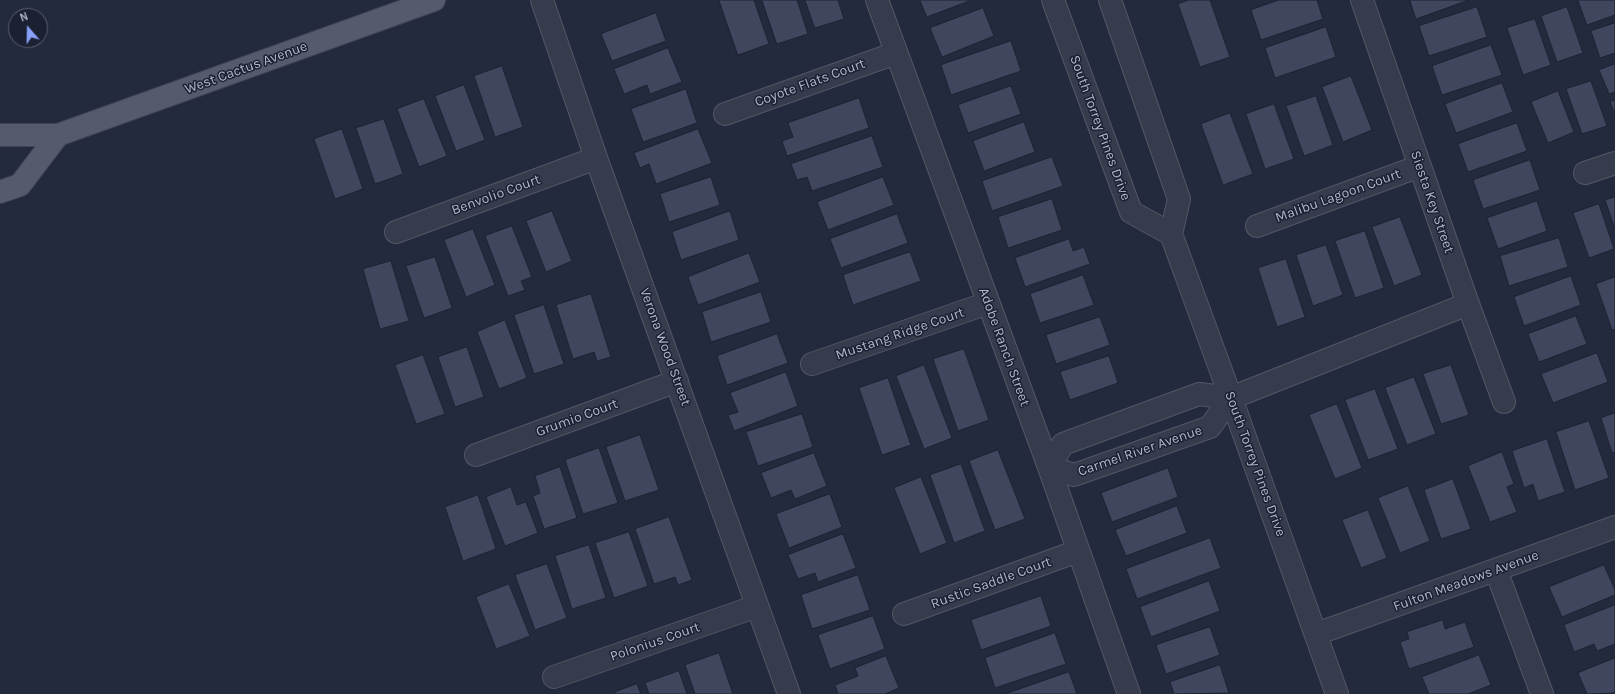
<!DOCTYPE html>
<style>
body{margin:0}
#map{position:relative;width:1615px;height:694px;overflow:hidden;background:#232a3d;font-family:Karla,sans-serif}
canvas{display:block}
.north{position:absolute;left:8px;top:8px;width:40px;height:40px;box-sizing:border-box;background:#1c2132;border:1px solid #585d6e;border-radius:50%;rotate:340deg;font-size:11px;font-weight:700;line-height:16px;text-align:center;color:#b2b7c8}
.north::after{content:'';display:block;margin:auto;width:14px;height:18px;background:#87a0f9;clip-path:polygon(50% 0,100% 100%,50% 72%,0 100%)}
</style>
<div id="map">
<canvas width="1615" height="694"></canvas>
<div class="north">N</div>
</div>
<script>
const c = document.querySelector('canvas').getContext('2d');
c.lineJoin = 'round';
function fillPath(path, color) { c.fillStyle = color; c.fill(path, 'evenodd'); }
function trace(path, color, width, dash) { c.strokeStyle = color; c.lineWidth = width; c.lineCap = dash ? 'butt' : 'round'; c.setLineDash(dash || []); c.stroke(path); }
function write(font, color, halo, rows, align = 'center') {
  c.font = font + ' Karla,sans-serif'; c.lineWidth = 3; c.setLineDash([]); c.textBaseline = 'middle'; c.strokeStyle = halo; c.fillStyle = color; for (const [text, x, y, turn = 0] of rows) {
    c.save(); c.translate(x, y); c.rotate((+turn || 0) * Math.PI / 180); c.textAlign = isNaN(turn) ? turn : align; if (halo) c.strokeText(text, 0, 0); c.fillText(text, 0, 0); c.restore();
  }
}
const building = new Path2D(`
 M719 0H754L769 44 738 55Z
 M762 0H797L808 34 777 44Z
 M805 0H838L844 19 815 28Z
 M920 0H972L927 17Z
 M1189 0H1210L1230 57 1200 67 1178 4Z
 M1279 0H1317L1323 19 1261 40 1251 10Z
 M1410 0H1469L1416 19Z
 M1578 0H1615V15L1587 25Z
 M1477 7 1487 37 1429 56 1419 26Z
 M1567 7 1583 53 1557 62 1541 16Z
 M983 8 994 36 942 57 930 28Z
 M656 13 666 41 612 61 601 34Z
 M1535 19 1551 65 1523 75 1507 28Z
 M1615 23V53L1600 58 1591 31Z
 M1326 27 1336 57 1275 78 1265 48Z
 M1011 41 1021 71 951 95 941 65Z
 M1491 45 1502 75 1442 95 1432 66Z
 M668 48 682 82 650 94 647 85 624 94 614 69Z
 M1615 64V92L1609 94 1599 70Z
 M502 66 523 127 495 137 474 76Z
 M1351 76 1372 130 1343 142 1322 87Z
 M1591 81 1607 126 1582 134 1566 89Z
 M1502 83 1513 112 1456 133 1445 104Z
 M464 85 485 140 456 151 435 96Z
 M1011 86 1021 114 968 133 958 105Z
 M686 89 697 123 643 142 631 109Z
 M1558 91 1574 132 1548 143 1531 102Z
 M1316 96 1333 145 1304 156 1286 106Z
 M859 98 869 128 787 156 782 141 793 137 788 123Z
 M424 99 447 156 419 167 397 109Z
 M1615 100V114L1610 102Z
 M1274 104 1294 159 1265 169 1246 114Z
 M1230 113 1253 174 1223 185 1201 124Z
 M384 119 403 174 375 184 356 128Z
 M1024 122 1035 152 984 171 973 141Z
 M1517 123 1527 151 1468 172 1458 144Z
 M342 129 363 189 335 199 314 139Z
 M698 129 712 163 656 184 649 164 640 168 634 153Z
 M872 136 883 167 812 191 807 177 797 180 791 164Z
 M1052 157 1063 186 992 211 982 181Z
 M1530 160 1540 190 1483 209 1473 180Z
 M711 177 720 205 669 222 660 194Z
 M883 177 894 205 828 230 817 202Z
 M1615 197V229L1605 200Z
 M1052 199 1062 230 1008 248 998 217Z
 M1537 201 1547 231 1498 249 1487 218Z
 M1599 204 1614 249 1589 258 1573 213Z
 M552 211 572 261 546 272 526 221Z
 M730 211 739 240 681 260 672 232Z
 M897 214 908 243 841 268 830 239Z
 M1400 217 1422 275 1394 286 1372 227Z
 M512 226 532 277 521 281 525 290 508 296 485 236Z
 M473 229 495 285 466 297 444 240Z
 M1365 231 1384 288 1355 298 1335 241Z
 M1559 238 1568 267 1509 286 1500 256Z
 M1069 239 1073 251 1084 247 1090 264 1025 287 1015 258Z
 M1326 245 1343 295 1313 306 1296 255Z
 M910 252 921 281 853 305 843 275Z
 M749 253 760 282 698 305 688 277Z
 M435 257 452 308 424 318 406 266Z
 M1286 259 1305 317 1277 327 1258 268Z
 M391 261 409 321 380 329 363 269Z
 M1083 275 1094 305 1040 323 1030 294Z
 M1571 276 1581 305 1524 326 1514 297Z
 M1615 277V329L1612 330 1596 284Z
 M761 292 771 322 711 342 702 312Z
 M591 294 611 357 597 361 594 352 573 359 556 305Z
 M544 305 564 364 534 374 514 315Z
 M1576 316 1587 344 1539 362 1528 334Z
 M1100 317 1110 345 1056 364 1046 335Z
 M505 320 527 378 499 389 477 332Z
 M777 334 788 363 727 385 717 356Z
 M467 347 484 397 455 407 438 357Z
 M964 349 989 420 958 431 933 359Z
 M1597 353 1608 382 1553 403 1541 374Z
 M423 355 445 414 416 424 395 365Z
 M1109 356 1118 383 1070 400 1060 372Z
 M924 365 952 438 924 449 896 376Z
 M1451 365 1469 415 1441 424 1423 374Z
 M786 372 798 406 734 431 728 415 738 412 730 393Z
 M1414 377 1436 434 1407 445 1385 388Z
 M888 378 911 445 882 455 859 388Z
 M1375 389 1398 449 1368 460 1345 400Z
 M1337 404 1362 468 1335 479 1309 415Z
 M1615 413V452L1612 453 1601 418Z
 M802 414 813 447 758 466 746 432Z
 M1589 421 1609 478 1575 490 1556 432Z
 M640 435 659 490 625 501 606 447Z
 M1547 439 1565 492 1538 501 1533 484 1524 488 1512 451Z
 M599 448 618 503 583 514 565 460Z
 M998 450 1025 519 995 530 969 461Z
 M1502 452 1514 484 1507 487 1517 512 1490 522 1468 466Z
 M814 453 827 486 795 499 791 490 771 498 761 473Z
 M961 464 985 531 954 543 930 475Z
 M560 467 577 518 544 529 533 496 540 493 535 476Z
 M1168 468 1178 497 1112 522 1101 493Z
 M921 477 947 543 920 554 894 488Z
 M1453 479 1471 529 1441 539 1424 490Z
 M1408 486 1430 541 1400 553 1378 498Z
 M511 487 517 505 526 502 538 533 505 546 486 497Z
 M830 494 842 527 789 548 776 514Z
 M478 495 496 549 463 561 445 507Z
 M1177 506 1187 533 1126 556 1115 530Z
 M1368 510 1387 558 1361 568 1342 520Z
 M669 517 692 580 678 585 675 577 654 584 635 529Z
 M629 532 648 586 614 598 595 543Z
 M843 534 856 568 818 582 815 573 798 579 788 555Z
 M1210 538 1221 568 1137 599 1126 569Z
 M589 545 606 598 572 609 555 556Z
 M547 564 567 618 535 630 515 575Z
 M1604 565 1615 590V595L1562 617 1549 587Z
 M858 575 870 610 812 629 801 595Z
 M1209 581 1220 611 1151 637 1140 607Z
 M509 584 530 636 496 649 476 597Z
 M1041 596 1051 626 981 650 971 620Z
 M1615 605V644L1597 651 1594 644 1574 652 1564 625Z
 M873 616 885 649 830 669 818 635Z
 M1443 620 1445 629 1465 622 1474 647 1409 669 1400 642 1409 639 1407 632Z
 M1210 627 1220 655 1166 674 1156 645Z
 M1055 633 1066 664 995 688 985 658Z
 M719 653 733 694H695L685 665Z
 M1479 655 1491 685 1468 694H1429L1422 677Z
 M886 656 899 688 885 694H838L835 685 858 676 855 668Z
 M1615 658V693L1587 694 1578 673Z
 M1220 665 1229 693 1174 694 1170 682Z
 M679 671 687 694H649L645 683Z
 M1069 672 1077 694H1005Z
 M637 684 641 694H616L615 692Z`);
const minor = new Path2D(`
 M542 0 596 158 789 694
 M877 0 1049 467 1129 694
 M1053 0 1131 212 1171 234
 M1110 0 1179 199 1171 234 1231 398 1337 694
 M1362 0 1468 304 1504 402
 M725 114 896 53
 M1585 173 1615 163
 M1257 226 1420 166
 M396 232 596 158
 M812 364 988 303
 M1231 398 1210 427 1074 475 1049 467 1063 444 1199 394 1231 398 1468 304
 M476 455 677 381
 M1496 570 1542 694
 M904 614 1078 551
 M1316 634 1615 527
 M554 677 757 606`);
const major = new Path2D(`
 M0 135H58L434 0
 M0 192 20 185 58 135`);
const streetNames = [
 ["West Cactus Avenue",246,68,-20],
 ["Coyote Flats Court",810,83,-20],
 ["South Torrey Pines Drive",1100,128,70],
 ["Benvolio Court",496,195,-20],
 ["Malibu Lagoon Court",1338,196,-20],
 ["Siesta Key Street",1432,202,71],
 ["Mustang Ridge Court",900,334,-19],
 ["Verona Wood Street",665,347,70],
 ["Adobe Ranch Street",1004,347,70],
 ["Grumio Court",577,418,-20],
 ["Carmel River Avenue",1140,451,-19],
 ["South Torrey Pines Drive",1255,464,70],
 ["Fulton Meadows Avenue",1466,581,-20],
 ["Rustic Saddle Court",991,583,-20],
 ["Polonius Court",655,642,-19]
];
fillPath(building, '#3f465d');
trace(building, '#1e2334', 1);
trace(minor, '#525768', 24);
trace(major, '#404556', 24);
trace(minor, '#373c4d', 22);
trace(major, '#555b6d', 22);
write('14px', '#b2b7c8', '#1c2132', streetNames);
</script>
